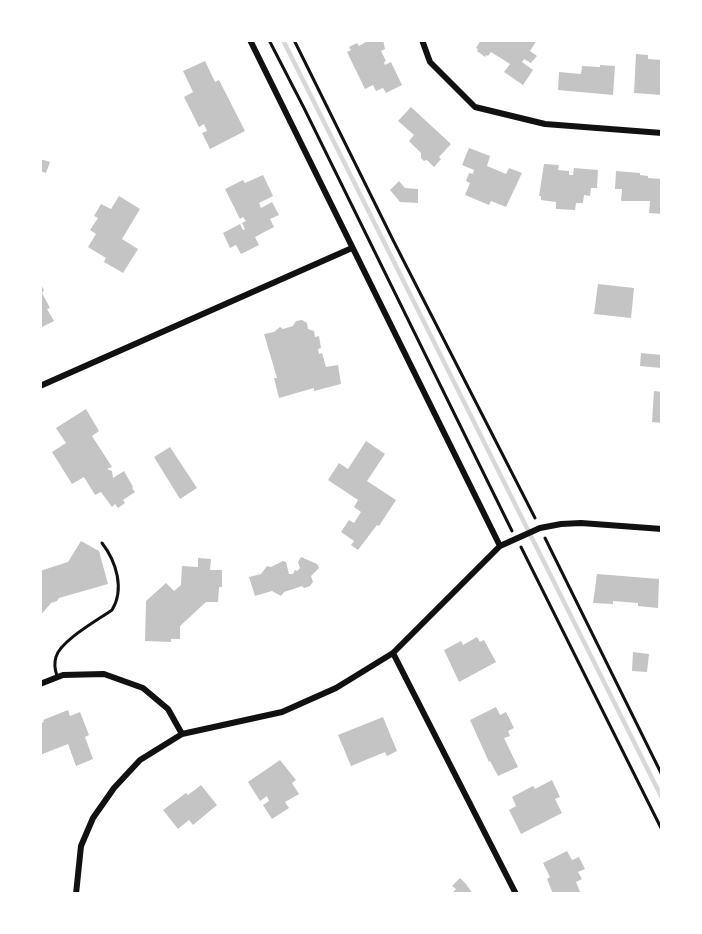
<!DOCTYPE html>
<style>
body{margin:0}
#map{position:relative;width:702px;height:934px;overflow:hidden;background:#fff;font-family:Mulish,sans-serif}
canvas{display:block}
.frame{position:absolute;inset:0;border:42px solid #fff;pointer-events:none}
</style>
<div id="map">
<canvas width="702" height="934"></canvas>
<div class="frame"></div>
</div>
<script>
const c = document.querySelector('canvas').getContext('2d');
c.lineJoin = 'round';
function trace(path, color, width, dash) { c.strokeStyle = color; c.lineWidth = width; c.lineCap = dash ? 'butt' : 'round'; c.setLineDash(dash || []); c.stroke(path); }
function fillPath(path, color) { c.fillStyle = color; c.fill(path, 'evenodd'); }
const stream = new Path2D(`
 M283 40 662 798`);
const building = new Path2D(`
 M369 40H383L385 49 381 51 386 61 384 62 385 65 391 62 402 85 386 93 383 88 376 91 373 85 365 89 347 52 351 50 349 47 357 43 359 46Z
 M481 40H537L530 51 537 56 531 63 524 59 522 62 533 70 523 85 504 72 510 64 491 52 488 56 486 55 485 57 477 51 478 49 476 48Z
 M636 54 648 55V59L661 60 662 95 634 93Z
 M205 61 215 82 219 80 245 131 210 149 202 133 207 131 204 124 199 127 184 97 193 92 183 71Z
 M600 65 615 66 613 95 558 90 559 72 581 74 582 66 600 67Z
 M411 107 451 144 439 157 441 159 434 167 427 160 424 161 421 158V153L409 141 414 135 398 121Z
 M469 148 490 156 487 166 506 174 509 168 522 173 506 207 491 201 489 205 465 195 470 183 466 181 469 173 473 174 474 170 462 165Z
 M40 159 50 162 46 173 40 171Z
 M544 164 559 165 558 170 569 171V175H573L574 168 598 170 597 188H591L590 196 584 195 583 203H576L575 210 556 209V202L541 200V196H539Z
 M616 171 640 173V175L648 176V178L662 179V214L649 213 650 201H621L622 189H615Z
 M263 175 273 196 259 203 261 208 272 202 279 215 270 219 274 227 255 237 259 245 241 254 236 245 230 248 223 233 240 224 243 230 245 229 242 223 246 221 243 217 240 219 225 189 243 180 245 183Z
 M399 181 405 188 418 189V203L400 202 390 190Z
 M119 196 140 209 122 239 138 249 123 273 104 262 106 258 88 247 96 234 90 230 98 218 94 216 101 204 111 209Z
 M40 283 44 290 42 293 50 308 47 309 54 321 40 328Z
 M598 284 634 288 631 318 594 314Z
 M302 320 307 323 308 329 314 331 315 337 319 336 321 348 318 349 319 354 322 353 326 367 338 365 341 384 314 391V388L279 398 274 378H277L264 334 274 332 280 327 283 329 293 326 296 321Z
 M641 353 662 355 661 368 640 366Z
 M654 391 662 392V423L652 422Z
 M86 409 99 431 92 436 112 467 107 469 112 471 113 478 124 471 133 487 132 488 135 492 123 500 125 503 118 508 115 504 112 507 101 492 95 495 84 477 72 484 52 452 66 443 56 428Z
 M366 441 385 454 367 481 396 500 379 526 377 525 358 550 351 545 354 541 341 532 349 520 354 523 361 512 354 507 358 500 328 480 339 463 348 469Z
 M170 447 197 488 180 499 154 457Z
 M81 541 99 551 108 584 59 598 57 601 51 603 40 616V571L68 562Z
 M301 557 317 564 319 568 311 576 313 582 310 586 304 588 302 586 284 592 281 596 272 591 255 596 249 577 261 574 267 566 271 567 283 561 286 562 289 574H293L295 570 297 571 300 568 298 562Z
 M198 558 211 559 210 570H222V587H219L218 602H206L180 626V639H171V642L145 641 146 601 166 583 174 591 181 585 182 566 198 567Z
 M597 574 659 579 658 608 638 606V603L613 601V604L593 603Z
 M477 637 480 642 484 640 496 662 459 682 444 650 461 641 463 645Z
 M633 652 649 654 647 672 632 671Z
 M496 707 500 715 506 712 514 728 508 731 510 736 504 738 518 767 498 776 490 761 489 762 470 720Z
 M68 710 70 716 80 712 89 735 85 737 93 759 76 766 68 744 40 755V723L44 722 43 720Z
 M383 717 397 751 387 756 385 752 351 766 338 735Z
 M280 760 296 780 292 783 299 794 285 802 289 808 272 819 263 805 269 801 267 796 260 801 248 782Z
 M552 780 560 797 555 799 562 813 521 834 509 810 516 806 512 797 533 786 535 789Z
 M201 785 217 805 193 825 189 820 178 829 163 810 186 793 188 795Z
 M567 851 572 860 579 857 585 869 578 872 582 879 576 882 581 894H553L547 879 550 877 543 863Z
 M460 878 466 884 473 894H451L456 889 452 886Z`);
const path = new Path2D(`
 M269 40 304 108 512 531
 M294 40 394 242 535 518
 M545 538 662 775
 M521 547 662 830`);
const service = new Path2D(`
 M57 676C55 670 54 663 56 657 60 641 98 620 112 610 125 589 116 561 102 543`);
const minor = new Path2D(`
 M250 40 500 546
 M422 40 430 62 475 107 545 124 662 133
 M40 386 352 248
 M393 653 516 894
 M40 684 63 675 104 674 143 688 168 709 182 734
 M76 894 81 846 93 818 114 788 140 760 182 734 282 712 336 688 393 653 500 546 540 528 561 524 581 523 662 529`);
trace(stream, '#d9d9d9', 4.5);
fillPath(building, '#c4c4c4');
trace(path, '#111', 3);
trace(service, '#111', 3);
trace(minor, '#111', 6);
</script>
